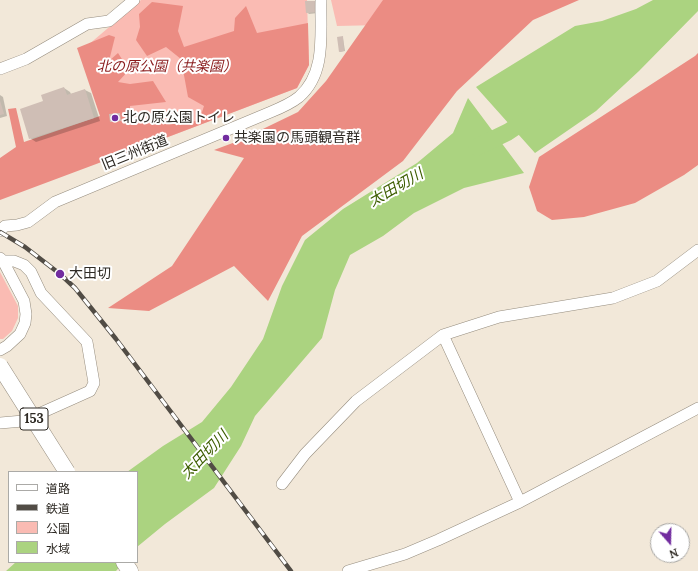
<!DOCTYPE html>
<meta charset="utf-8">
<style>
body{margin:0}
#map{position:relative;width:698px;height:571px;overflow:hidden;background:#f2e8d9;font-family:Lora,"Noto Sans JP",serif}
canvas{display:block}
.legend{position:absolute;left:8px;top:471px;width:130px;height:92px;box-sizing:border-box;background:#fff;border:1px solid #abaaa7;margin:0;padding:5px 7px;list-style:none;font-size:12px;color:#2e2a24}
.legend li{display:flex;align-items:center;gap:8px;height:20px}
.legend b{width:20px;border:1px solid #abaaa7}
.north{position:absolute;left:650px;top:523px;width:40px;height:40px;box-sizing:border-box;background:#fff;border:1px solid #abaaa7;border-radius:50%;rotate:160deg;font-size:11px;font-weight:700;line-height:16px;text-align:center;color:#2e2a24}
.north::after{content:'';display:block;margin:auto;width:14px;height:18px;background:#722c9f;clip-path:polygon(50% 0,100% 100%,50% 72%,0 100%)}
</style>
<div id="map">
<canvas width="698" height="571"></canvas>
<ul class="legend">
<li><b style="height:5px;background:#fff"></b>道路</li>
<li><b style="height:5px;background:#514c45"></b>鉄道</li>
<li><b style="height:11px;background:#fabbb3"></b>公園</li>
<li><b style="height:11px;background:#abd380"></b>水域</li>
</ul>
<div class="north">N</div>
</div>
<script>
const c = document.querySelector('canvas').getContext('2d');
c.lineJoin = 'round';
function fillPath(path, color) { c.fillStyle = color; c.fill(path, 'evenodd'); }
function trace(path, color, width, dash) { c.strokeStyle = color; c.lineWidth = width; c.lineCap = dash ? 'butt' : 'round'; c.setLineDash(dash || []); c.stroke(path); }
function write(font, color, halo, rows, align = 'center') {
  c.font = font + ' Lora,"Noto Sans JP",serif'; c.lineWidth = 4; c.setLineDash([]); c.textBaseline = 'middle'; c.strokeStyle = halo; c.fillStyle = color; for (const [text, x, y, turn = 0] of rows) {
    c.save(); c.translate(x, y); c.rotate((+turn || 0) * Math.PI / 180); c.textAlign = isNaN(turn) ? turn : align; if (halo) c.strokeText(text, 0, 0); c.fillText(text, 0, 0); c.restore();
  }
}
const green = new Path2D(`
 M141 0H307L309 65 297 88 139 148 81 51Z
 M331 0H403L381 25 337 26Z
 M0 272 18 306V318L12 331 3 339H0Z`);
const forest = new Path2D(`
 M383 0H579L533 20 457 91 403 161 302 236 268 301 234 266 149 311 108 308 172 266 244 158 214 150 238 141 298 112 326 81Z
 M152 2 183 6 178 31 184 47 234 31 235 18 246 6 257 33 308 23 309 65 297 88 139 148 0 200V158L16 147 8 109 16 108 24 142 100 116 77 48 109 35 115 37 109 61 118 53 129 70 118 82 130 84 153 81 166 102 130 106V124L199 121 204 106 188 97 181 59 166 47 147 56 136 40 140 27 139 14Z
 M698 53V165L684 175 635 203 584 217 552 220 537 211 529 187 539 157 695 56Z`);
const water = new Path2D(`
 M653 0H698V11L639 71 596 111 535 153 476 87 575 26 602 21 636 9Z
 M468 98 524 173 464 188 414 213 383 236 350 255 335 290 322 338 255 416 241 446 214 488 165 524 137 547V472H127L163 446 202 422 231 387 263 339 282 286 305 240 343 209 417 163 453 133Z
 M16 562H124L116 571H6Z`);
const shadow = new Path2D(`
 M306 2H315L318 3V13L309 14 307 12Z
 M342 37 343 38 345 51 340 52V51Z
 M64 88 70 92 71 94 85 90 91 93 100 121 36 142 30 138 45 102Z
 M0 95 3 97 7 116 0 118Z`);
const river = new Path2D(`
 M477 147 508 132 532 116`);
const building = new Path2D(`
 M305 1H315L316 12 306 13Z
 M343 36 344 51 339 52 337 37Z
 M64 87 67 95 85 89 94 118 29 139 20 109 43 101 41 95Z
 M0 101 4 114 0 115Z
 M120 113 121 121 110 122 109 114Z`);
const minor = new Path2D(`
 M0 69 26 59 87 24 109 21 134 0
 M0 231 5 226 17 225 28 222 55 202 266 114C278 109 289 105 299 97 327 73 320 32 321 0
 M0 258 3 261 24 301 26 314 25 323 20 334 7 346 0 350
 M443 335 520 502
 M0 423 23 421 90 391 94 383 87 342 41 293 31 272 24 265 14 261H3
 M282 484 305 454 356 401 443 335 499 317 613 298 657 281 698 250
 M348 571 405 554 438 540 520 502 698 408`);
const highway = new Path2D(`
 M124 562 130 571`);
const rail = new Path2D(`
 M0 232 25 247 60 274 75 288 116 339 291 571`);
const highwayBridge = new Path2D(`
 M0 366 67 472`);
const markers = [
 [115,118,4,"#722c9f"],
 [226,138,4,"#722c9f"],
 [60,274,5,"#722c9f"]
];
const shields = [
 [34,419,28]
];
const shieldNames = [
 ["153",34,419]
];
const parkNames = [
 ["北の原公園（共楽園）",167,67]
];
const poiNames = [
 ["北の原公園トイレ",123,118],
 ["共楽園の馬頭観音群",234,138],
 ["大田切",69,274]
];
const streetNames = [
 ["旧三州街道",135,153,-22]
];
const waterNames = [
 ["太田切川",396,188,-30],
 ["太田切川",205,455,-46]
];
fillPath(green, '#fabbb3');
fillPath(forest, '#eb8c83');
fillPath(water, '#abd380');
fillPath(shadow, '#0003');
trace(river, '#abd380', 17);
fillPath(building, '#cfbeb5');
trace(minor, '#958c7e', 12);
trace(highway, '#958c7e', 17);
trace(minor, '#fff', 11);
trace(highway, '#fff', 16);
trace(rail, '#514c45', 4.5);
trace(rail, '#fff', 3, [9]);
trace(highwayBridge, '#958c7e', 17, []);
trace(highwayBridge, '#fff', 16);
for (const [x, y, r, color] of markers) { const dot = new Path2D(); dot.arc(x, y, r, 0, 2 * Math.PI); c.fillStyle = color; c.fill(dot); trace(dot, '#fff', 1.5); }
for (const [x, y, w] of shields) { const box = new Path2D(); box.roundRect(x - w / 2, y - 11, w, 22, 3); c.fillStyle = '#fff'; c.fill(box); trace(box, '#2e2a24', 1); }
write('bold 13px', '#2e2a24', null, shieldNames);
write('italic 14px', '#89191a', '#fff', parkNames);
write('14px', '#2e2a24', '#fff', poiNames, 'left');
write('14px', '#2e2a24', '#fff', streetNames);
write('italic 15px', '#3c5d00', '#fff', waterNames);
</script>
